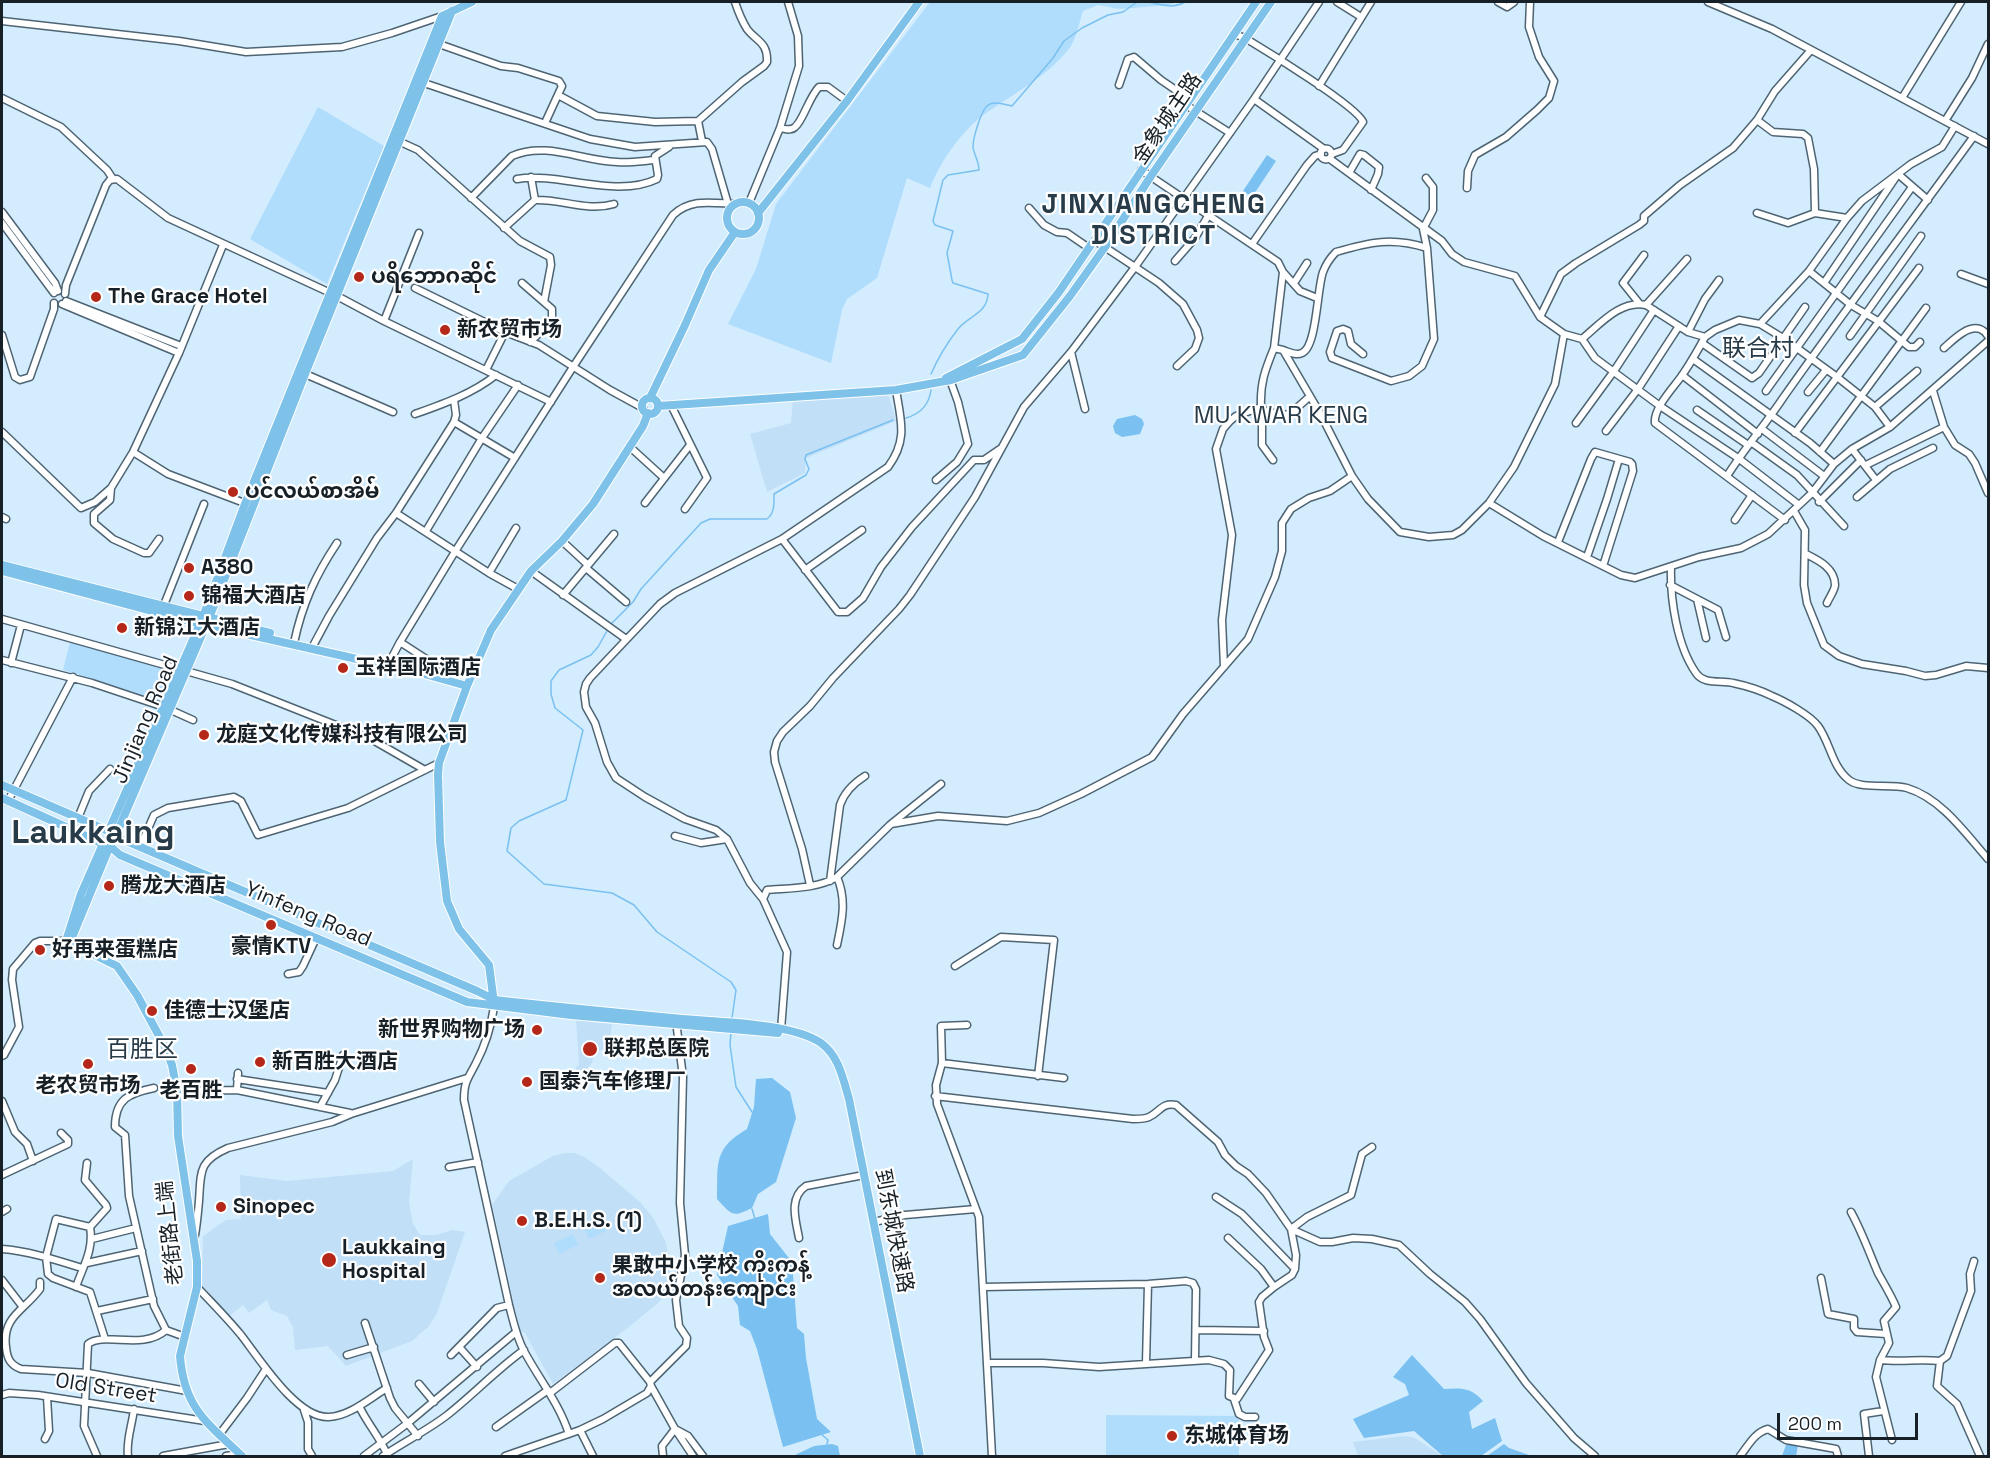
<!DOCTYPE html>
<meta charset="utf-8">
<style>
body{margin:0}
#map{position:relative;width:1990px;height:1458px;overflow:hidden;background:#d3ecfe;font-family:"Space Grotesk",sans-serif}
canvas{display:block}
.frame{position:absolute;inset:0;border:3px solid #172027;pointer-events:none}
.scale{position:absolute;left:1777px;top:1413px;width:141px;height:27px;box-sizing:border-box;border:3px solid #172027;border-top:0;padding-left:8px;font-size:18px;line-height:21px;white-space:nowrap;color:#172027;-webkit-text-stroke:4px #fff;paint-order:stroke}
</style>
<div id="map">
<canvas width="1990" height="1458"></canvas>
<div class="frame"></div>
<div class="scale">200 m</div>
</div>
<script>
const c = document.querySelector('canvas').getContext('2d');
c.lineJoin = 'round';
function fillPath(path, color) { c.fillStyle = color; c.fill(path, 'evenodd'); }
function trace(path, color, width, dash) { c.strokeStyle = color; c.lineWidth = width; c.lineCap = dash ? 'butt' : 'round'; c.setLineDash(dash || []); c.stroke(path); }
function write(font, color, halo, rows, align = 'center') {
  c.font = font + ' "Space Grotesk","Noto Sans SC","Noto Sans Myanmar",sans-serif'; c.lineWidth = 4.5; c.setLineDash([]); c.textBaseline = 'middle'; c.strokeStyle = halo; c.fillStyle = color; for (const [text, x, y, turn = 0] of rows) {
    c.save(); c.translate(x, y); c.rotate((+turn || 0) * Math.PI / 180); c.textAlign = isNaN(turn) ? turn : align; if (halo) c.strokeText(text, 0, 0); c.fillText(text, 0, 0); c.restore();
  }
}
const built = new Path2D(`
 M888 394 896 421 806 458 805 473 767 492 750 434 791 423 793 399Z
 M576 1020 612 1024 609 1047 594 1053 592 1063 578 1079 576 1067 579 1065Z
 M565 1153H575L584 1157 599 1167 641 1203 654 1219 666 1243 670 1266 669 1291 658 1303 629 1327 553 1384 525 1333 520 1331 492 1205 509 1181 553 1156Z
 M413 1159 409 1202 413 1224 420 1235H437L452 1230 465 1232 437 1313 429 1326 412 1341 346 1366 328 1346 295 1350 293 1327 287 1316 271 1310 267 1300 249 1313 243 1305 228 1317 202 1287 203 1236 226 1220 241 1219 240 1175 287 1181 393 1171Z
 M1405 1436 1415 1438 1442 1456H1358L1353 1442Z`);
const green = new Path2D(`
 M930 2H1176L1170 5 1119 9 1098 5 1083 11C1079 23 1076 41 1068 50 1048 75 1017 92 992 109 964 127 942 158 930 188L907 178 877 278 847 299 842 310 831 363 728 324 756 269 776 204Z
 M318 107 384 146 327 284 250 239Z
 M70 642 175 669 160 701 63 670Z
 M603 1220 608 1230 589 1239 585 1229Z
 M573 1234 578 1245 559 1254 554 1243Z
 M1106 1415 1239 1416V1456H1106Z`);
const water = new Path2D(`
 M1267 155 1276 161 1252 197 1243 191Z
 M1135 415 1142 419 1144 424 1140 434 1122 437 1115 433 1113 426 1117 419Z
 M772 1078 790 1092 796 1118 776 1182 758 1194 752 1208C732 1218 732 1215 717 1199 718 1163 713 1149 747 1129L754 1107 756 1079Z
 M768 1214 770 1234 792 1262 797 1328 804 1334 806 1358 817 1419 831 1432 783 1447 757 1349 750 1331 740 1325 738 1306 717 1275 728 1226Z
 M1412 1355 1444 1389C1460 1388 1471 1387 1483 1401L1469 1412 1472 1429 1495 1418 1502 1441 1481 1456H1443L1414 1431 1364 1438 1353 1419 1409 1395 1405 1384 1393 1377Z
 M832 1444 838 1446 840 1456H793L814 1446Z
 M1504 1444 1509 1448 1532 1456H1487Z
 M1786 1445H1798L1796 1456H1782Z`);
const stream = new Path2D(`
 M1149 2C1162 5 1173 9 1185 2
 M931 374C938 358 947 343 958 329 968 316 987 314 988 294L953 283 952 280 947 253 953 231 935 225 933 221 943 180 948 175 979 170C979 161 974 155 973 147 973 138 981 110 988 105 994 101 1004 104 1012 106L1053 58 1064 41 1082 28 1108 15 1123 12 1137 2
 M906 418C920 414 929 405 931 390
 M610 625 633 602 641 589 701 523 710 519H767C775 513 774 503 774 494L806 475 809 469 805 459 806 455 893 420
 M608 629 598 647 591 655 559 670 551 681V694L555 708 583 730 566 800 519 821 511 828 507 851 544 884 612 893 634 905 657 932 731 982 736 990 732 1018
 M731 1032 730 1045 736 1087 752 1112
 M752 1209 755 1219
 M821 1434 828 1440 827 1444`);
const minor = new Path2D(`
 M1337 2 1361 17
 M1498 2 1507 7 1514 2
 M1708 2 1772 29 1988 144
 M2 21 179 41 246 52 342 47 392 33 442 16
 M1234 34 1245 38C1265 50 1358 107 1363 122L1343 150 1332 154
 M439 44 501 66 518 68 559 81 562 86 545 123
 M424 83 590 139 635 147 707 142 712 149 728 204
 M1119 85 1128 59 1134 57 1161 80 1189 99
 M1319 86 1371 2
 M558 95 597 116 655 122 698 121
 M2 98 61 127 107 170 113 179
 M1902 98 1961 2
 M1254 99 1324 149
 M1186 105 1230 133
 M1757 120 1773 132 1803 134 1808 138 1814 169 1815 213
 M1945 121 1972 78 1988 44
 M780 128C786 129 791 131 795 127 803 121 809 97 819 87H828L847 101
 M396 140 418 150 520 241 550 257 551 265 544 302
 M702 141 698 121 742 82 764 66 767 62C768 42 756 41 747 29 742 21 738 11 735 2
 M1320.5 154a5.5 5.5 0 1 1 11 0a5.5 5.5 0 1 1-11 0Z
 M1330 159 1442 241 1452 254 1464 262 1515 276 1540 317 1564 334 1582 339 1595 358 1660 406 1738 458 1799 505
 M1141 170 1278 262 1283 272 1274 348 1283 350 1321 415 1352 476 1368 499 1400 532 1429 537 1453 535 1462 530 1489 503 1514 467 1555 384 1564 334
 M1349 173 1360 154 1364 155 1379 167 1378 174 1371 190
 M531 177 535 200
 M517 179C560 172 616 199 657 179L658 175 655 156 669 147
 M1467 188 1468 171 1475 155 1506 137 1537 110 1549 98 1554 81 1539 57 1529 27 1530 2
 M471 198 512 156C546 141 582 161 617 162 630 163 642 161 655 160
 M749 203 780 128 799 66 798 36 788 2
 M1029 208 1044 225 1057 232 1067 233 1089 248
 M2 212 55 283 58 291
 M1757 213 1788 223 1815 213 1847 218
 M2 223 54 293
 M504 228 535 200C562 199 588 212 614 204
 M1252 244 1307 165 1315 156 1321 154
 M1175 261 1195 238 1208 216
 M1809 271 1851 305 1878 321 1909 347H1915L1920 342
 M1283 272 1300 291 1317 298
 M1961 274 1988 284
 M522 283 552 309V321L530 342
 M1294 283 1307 263
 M1824 283 1898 174 1928 200
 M415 288 505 332 539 345 610 390 643 408
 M65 294 66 285 106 185 110 180 117 179 168 218 337 296 384 321 551 402
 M66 301 181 346
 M1639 303 1623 283 1644 255
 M62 304 179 353
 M1646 305 1687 259
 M1540 317 1561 274 1576 263 1639 225 1644 221V216L1680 185 1733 148 1757 120 1775 91 1811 50
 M384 321 419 233
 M1760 324 1809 271 1847 218 1862 201 1911 164 1942 147 1955 126
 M1688 332 1705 299 1719 280
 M2 335 15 377 20 380 30 377 54 309V303
 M1850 336 1921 236
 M1705 337C1698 350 1691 362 1683 374 1675 386 1653 408 1655 423L1785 520
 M1582 339C1599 325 1621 299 1646 305L1688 332 1705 337 1715 330 1739 320 1760 324 1783 338 1837 377 1875 407 1890 427
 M1702 343 1752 378 1759 373 1805 307
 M1944 348C1952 341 1967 325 1980 329 1983 330 1986 333 1988 336
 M1283 350C1289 352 1296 356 1302 353 1317 347 1317 288 1323 272 1326 264 1331 257 1336 252 1370 242 1392 237 1427 248
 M1071 352 1085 409
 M1363 354 1351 344 1348 331 1343 329 1337 331 1330 352 1332 358 1391 381 1409 376 1422 366 1434 339 1427 248 1423 229 1433 210V187L1426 178
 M1693 359 1810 443 1834 464
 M1177 366 1195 349 1199 338 1197 330 1183 304 1159 283 1135 267 1254 99 1319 2
 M486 370 505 332
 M303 373 393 412
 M1682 375 1758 434
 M1766 391 1912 187
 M1933 391 1944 427 1955 445 1969 454 1975 463 1988 493
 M1808 392 1826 370
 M671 405 707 478 685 509
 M1261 407 1266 412 1289 415 1309 397
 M1875 407 1917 371
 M1697 410 1748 445
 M1266 412 1262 423V445L1273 460
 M415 414C443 404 472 394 496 375
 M454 422 515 458
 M1576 423 1614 371 1654 310
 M1762 429 1824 476
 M1606 431 1638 389 1679 326
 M2 432 81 508 95 502 111 488 133 452 179 353 223 245
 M1795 433 1919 268
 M1751 442 1797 475 1844 526
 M630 447 664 478
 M1852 449 1876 480
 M133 452 168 474 247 504
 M1820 452 1926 308
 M1866 465 1944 427
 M1727 476C1744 449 1765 425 1783 398 1845 310 1910 224 1974 136
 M936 480 957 462 968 444 958 402 949 377
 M111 488 110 500 94 514V523L113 539 144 553H149L159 539
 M1857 497 1890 469 1933 448
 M1819 502 1861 460
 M645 503 690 445
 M1489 503 1543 536 1621 575 1635 578 1699 557 1741 548 1768 534 1812 493 1834 464 1852 449 1890 427 1988 341
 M1794 511 1805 530 1804 585 1807 603 1824 645 1839 656 1862 664 1906 671 1925 676 1936 675 1966 666 1988 668
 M396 513 489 573 518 589
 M2 517 6 519
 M1735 520 1752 495
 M426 531 482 438 518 385
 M782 539 838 612H847L863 598 881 567 912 527 974 460H984L1000 449
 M562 541 588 565
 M1558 542 1591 459 1595 452 1630 462 1632 464 1633 471 1603 566
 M1806 554C1818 560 1835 568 1835 585 1835 590 1829 598 1827 603
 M1587 557 1607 499 1619 459
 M1671 567C1670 599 1677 646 1696 673 1704 685 1721 680 1733 683 1747 686 1760 690 1772 696 1784 701 1810 715 1818 726 1830 742 1832 767 1849 780 1862 790 1890 783 1907 788 1941 798 1966 834 1988 859
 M586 568 626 602
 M805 570 862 530
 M531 571 626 639
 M489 573 516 528
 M1670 585 1718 610 1726 637
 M563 595 614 534
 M1697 599 1706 638
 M162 610 204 504
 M2 619 232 684 371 739 425 770
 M400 642 434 664 435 668 432 676
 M294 643C302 605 315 576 337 543
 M314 644 329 616 377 538 396 513 454 422 456 415 454 400
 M2 660 92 683 164 707 193 720
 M11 663 21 625
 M388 665 400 642 456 550 573 367 673 215C691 198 712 203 735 204
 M1224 667 1222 620 1232 535 1216 449 1223 429 1230 421 1236 416 1261 407C1260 383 1265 370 1274 348
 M8 801 73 677
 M78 818 89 791 110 769
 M891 824 938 816 1007 821 1039 813 1081 794 1152 757 1183 714 1248 639 1275 577 1282 551V523L1291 509 1309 498 1330 491 1352 476
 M675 836 701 843 727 839
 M140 847 154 815 168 808 234 797 241 801 258 835 348 808 439 763
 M837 877C847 900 842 921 837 945
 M830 881 840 805C844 793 854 783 865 776
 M810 885 802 849 775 762 774 752 777 741 783 732 810 706 833 678 899 609 910 595 975 497 1024 407 1071 352 1135 267 1094 240
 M763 899 767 890C789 888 817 889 837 877L891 824 941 784
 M955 966 1001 937 1054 940 1038 1076
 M288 974 299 972 303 966 316 938
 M494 1007C491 1027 485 1046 476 1063 468 1079 464 1081 464 1100L509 1305C513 1320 516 1336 524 1351 539 1379 559 1403 569 1434
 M967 1025 941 1026 942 1063 936 1085 937 1104 979 1217 992 1456
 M781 1030 787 952 763 899 750 883 727 839 716 830 685 819 645 797 616 778 607 762 595 723 586 707 584 692 586 684 590 678 660 604 675 593 782 539 888 467C908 440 901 421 896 390
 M2 1056 4 1055 19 1027 12 980 13 969 35 943 40 941H68
 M942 1063 1064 1078
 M237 1079 328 1093
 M154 1088C129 1093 115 1099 115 1127L125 1135 129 1196 154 1306 166 1330
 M237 1090 238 1073
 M177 1091 237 1090 350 1113
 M935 1096 1133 1119C1138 1119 1145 1119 1149 1117 1160 1112 1162 1102 1176 1105L1218 1142 1225 1155 1236 1166 1248 1174 1266 1193 1291 1229 1296 1255 1295 1269 1292 1275 1274 1287 1262 1297 1259 1302 1264 1337 1269 1350 1237 1399 1229 1396 1230 1370 1224 1364 1209 1360 1099 1367 1043 1363H987
 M2 1101 15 1132 27 1144 33 1161
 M320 1107 335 1080 343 1055
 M87 1163 85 1180 106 1205 107 1208 90 1227
 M449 1167 478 1162
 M2 1175 68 1144V1140L61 1133
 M1216 1197 1242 1214 1295 1269
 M2 1212 7 1209
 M1851 1212C1862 1232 1869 1252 1878 1273 1884 1284 1891 1295 1896 1307L1884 1321 1889 1343 1880 1360 1876 1377 1892 1440
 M874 1222 905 1215 976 1209
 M90 1227 56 1219 46 1257 48 1274 53 1278 90 1292 105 1339
 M1291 1229 1320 1242H1332L1353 1238 1372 1239 1399 1245 1430 1274 1465 1302 1480 1319 1526 1383 1574 1438 1595 1456
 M1291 1229 1307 1217 1351 1195 1362 1154 1372 1147
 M195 1235C197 1224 198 1212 199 1201 201 1172 198 1161 228 1148L332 1122 351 1114 467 1078
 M799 1238C796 1221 788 1198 806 1186L864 1175
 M1228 1238 1261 1269 1274 1287
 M92 1239 136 1228
 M2 1249C29 1251 56 1260 82 1268
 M87 1263 142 1251
 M1821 1278 1828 1314 1854 1319V1328L1857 1332 1886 1334
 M2 1280 22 1306
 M40 1282V1289C25 1310 2 1316 6 1347 7 1358 10 1365 21 1369L88 1373 187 1391
 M76 1287C83 1266 94 1250 90 1227
 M197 1287C212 1303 227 1318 241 1335 259 1358 297 1419 329 1417 350 1416 370 1398 387 1388
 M983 1287 1148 1284 1186 1281 1193 1283 1196 1289 1195 1360
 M97 1311 153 1299
 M365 1323 390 1398 395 1408 418 1436
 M1197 1330 1264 1331
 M460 1348 477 1367
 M347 1355 374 1347
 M451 1355 497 1308 509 1305
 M1880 1360C1901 1362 1920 1359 1940 1361L1947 1356 1971 1291 1970 1274 1974 1261
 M1940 1361 1937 1386 1957 1404 1980 1456
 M1146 1363 1148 1284
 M419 1384 434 1402
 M651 1386 675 1429 662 1446 663 1456
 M550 1393 615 1343H619L650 1382
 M2 1395 9 1393 38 1395 205 1421
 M1234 1399 1239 1414 1245 1417H1255
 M359 1406C367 1423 379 1436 387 1454
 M304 1410 308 1422V1449L312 1456
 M496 1427 548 1390
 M580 1430 593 1456
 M219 1435 247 1398 266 1369
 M45 1439 49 1431 47 1397
 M97 1456 84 1426 88 1344C104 1331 143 1351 166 1330L185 1337
 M128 1456C126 1440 132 1426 134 1409
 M163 1456 229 1444
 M226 1456 239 1454
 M364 1456 408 1423 516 1332
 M383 1456C404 1442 426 1431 446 1416 473 1395 496 1370 524 1350
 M505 1456 580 1430 603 1419 647 1393 651 1386 650 1382 686 1346 687 1338 679 1326 676 1300 685 1255 680 1203 683 1077 676 1021
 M693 1456 675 1429 688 1436 703 1456
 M1740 1456C1748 1446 1755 1432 1768 1429L1786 1440 1836 1449 1838 1456
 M1869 1456 1864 1414 1883 1411`);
const major = new Path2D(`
 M727 218a16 16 0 1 1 32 0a16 16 0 1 1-32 0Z
 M758 213 847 101 919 2
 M946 378 1022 339 1059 292 1256 2
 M650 398 685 325 709 270 735 232
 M642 406a8 8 0 1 1 16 0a8 8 0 1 1-16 0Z
 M658 406 896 390 951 380 1023 355 1070 296 1105 247 1151 176 1271 2
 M2 565 270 633
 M2 571 189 621 370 662 396 666 467 686
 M2 785 106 830
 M2 798 99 842
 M109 830 203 617 245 504 442 16 472 2
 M116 835 209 618 305 374 452 11
 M117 837 477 991 495 1000C557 1007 620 1013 682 1019 718 1022 792 1023 821 1043 839 1056 843 1079 849 1099L920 1456
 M102 846 81 894 66 941 117 966 137 995 165 1047 172 1065 177 1091 178 1136 197 1261V1287L180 1356C184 1408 207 1423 242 1456
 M112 848 120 855 467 1002 571 1015 778 1033
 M73 935 109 848
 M494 1003 489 965 459 929 447 901 440 842 438 774 439 763 467 686 491 630 531 571 562 541 593 504 643 426 648 413`);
const markers = [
 [359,277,6,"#b52719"],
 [96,297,6,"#b52719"],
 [445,330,6,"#b52719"],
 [233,492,6,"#b52719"],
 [189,568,6,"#b52719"],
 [189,596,6,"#b52719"],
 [122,628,6,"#b52719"],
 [343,668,6,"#b52719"],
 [204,735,6,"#b52719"],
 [109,886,6,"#b52719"],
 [271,925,6,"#b52719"],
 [40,950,6,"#b52719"],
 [152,1011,6,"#b52719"],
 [537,1030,6,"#b52719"],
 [590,1049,8,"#b52719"],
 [260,1062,6,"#b52719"],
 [88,1064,6,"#b52719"],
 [191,1069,6,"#b52719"],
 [527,1082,6,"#b52719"],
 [221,1207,6,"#b52719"],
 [522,1221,6,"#b52719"],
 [329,1260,8,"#b52719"],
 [600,1278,6,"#b52719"],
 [1172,1436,6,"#b52719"]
];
const streetNames = [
 ["金象城主路",1168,119,-56],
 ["Jinjiang Road",146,720,-67],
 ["Yinfeng Road",308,915,23],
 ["到东城快速路",893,1231,79],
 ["老街路上端",171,1233,-96],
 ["Old Street",106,1389,9]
];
const poiNames = [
 ["ပရိဘောဂဆိုင်",371,277],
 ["The Grace Hotel",108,297],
 ["新农贸市场",457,330],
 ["ပင်လယ်စာအိမ်",245,492],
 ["A380",201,568],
 ["锦福大酒店",201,596],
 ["新锦江大酒店",134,628],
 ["玉祥国际酒店",355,668],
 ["龙庭文化传媒科技有限公司",216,735],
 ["腾龙大酒店",121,886],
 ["豪情KTV",271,947,"center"],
 ["好再来蛋糕店",52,950],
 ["佳德士汉堡店",164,1011],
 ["新世界购物广场",525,1030,"right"],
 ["联邦总医院",604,1049],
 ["新百胜大酒店",272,1062],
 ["国泰汽车修理厂",539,1082],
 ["老农贸市场",88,1086,"center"],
 ["老百胜",191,1091,"center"],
 ["Sinopec",233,1207],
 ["B.E.H.S. (1)",534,1221],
 ["Laukkaing",342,1248],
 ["Hospital",342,1272],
 ["果敢中小学校 ကိုးကန့်",612,1266],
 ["အလယ်တန်းကျောင်း",612,1290],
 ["东城体育场",1184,1436]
];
const quarterNames = [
 ["联合村",1758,349],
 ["MU KWAR KENG",1281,416],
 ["百胜区",142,1050]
];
const districtNames = [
 ["JINXIANGCHENG",1154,206],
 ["DISTRICT",1154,237]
];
const townNames = [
 ["Laukkaing",93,834]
];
fillPath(built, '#c1dff6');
fillPath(green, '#b1ddfd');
fillPath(water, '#7ac0f0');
trace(stream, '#7ac0f0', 1.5);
trace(minor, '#4e6473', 9);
trace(major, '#fff', 10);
trace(minor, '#fff', 6);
trace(major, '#7fc2e9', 8);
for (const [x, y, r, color] of markers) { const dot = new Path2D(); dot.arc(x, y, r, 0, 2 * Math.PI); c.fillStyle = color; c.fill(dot); trace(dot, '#fff', 2); }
write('21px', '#172027', '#fff', streetNames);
write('bold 21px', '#172027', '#fff', poiNames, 'left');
write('24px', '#273b49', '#fff', quarterNames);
c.letterSpacing = '1.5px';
write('bold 27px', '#273b49', '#fff', districtNames);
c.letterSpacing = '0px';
write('bold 33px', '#273b49', '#fff', townNames);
</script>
